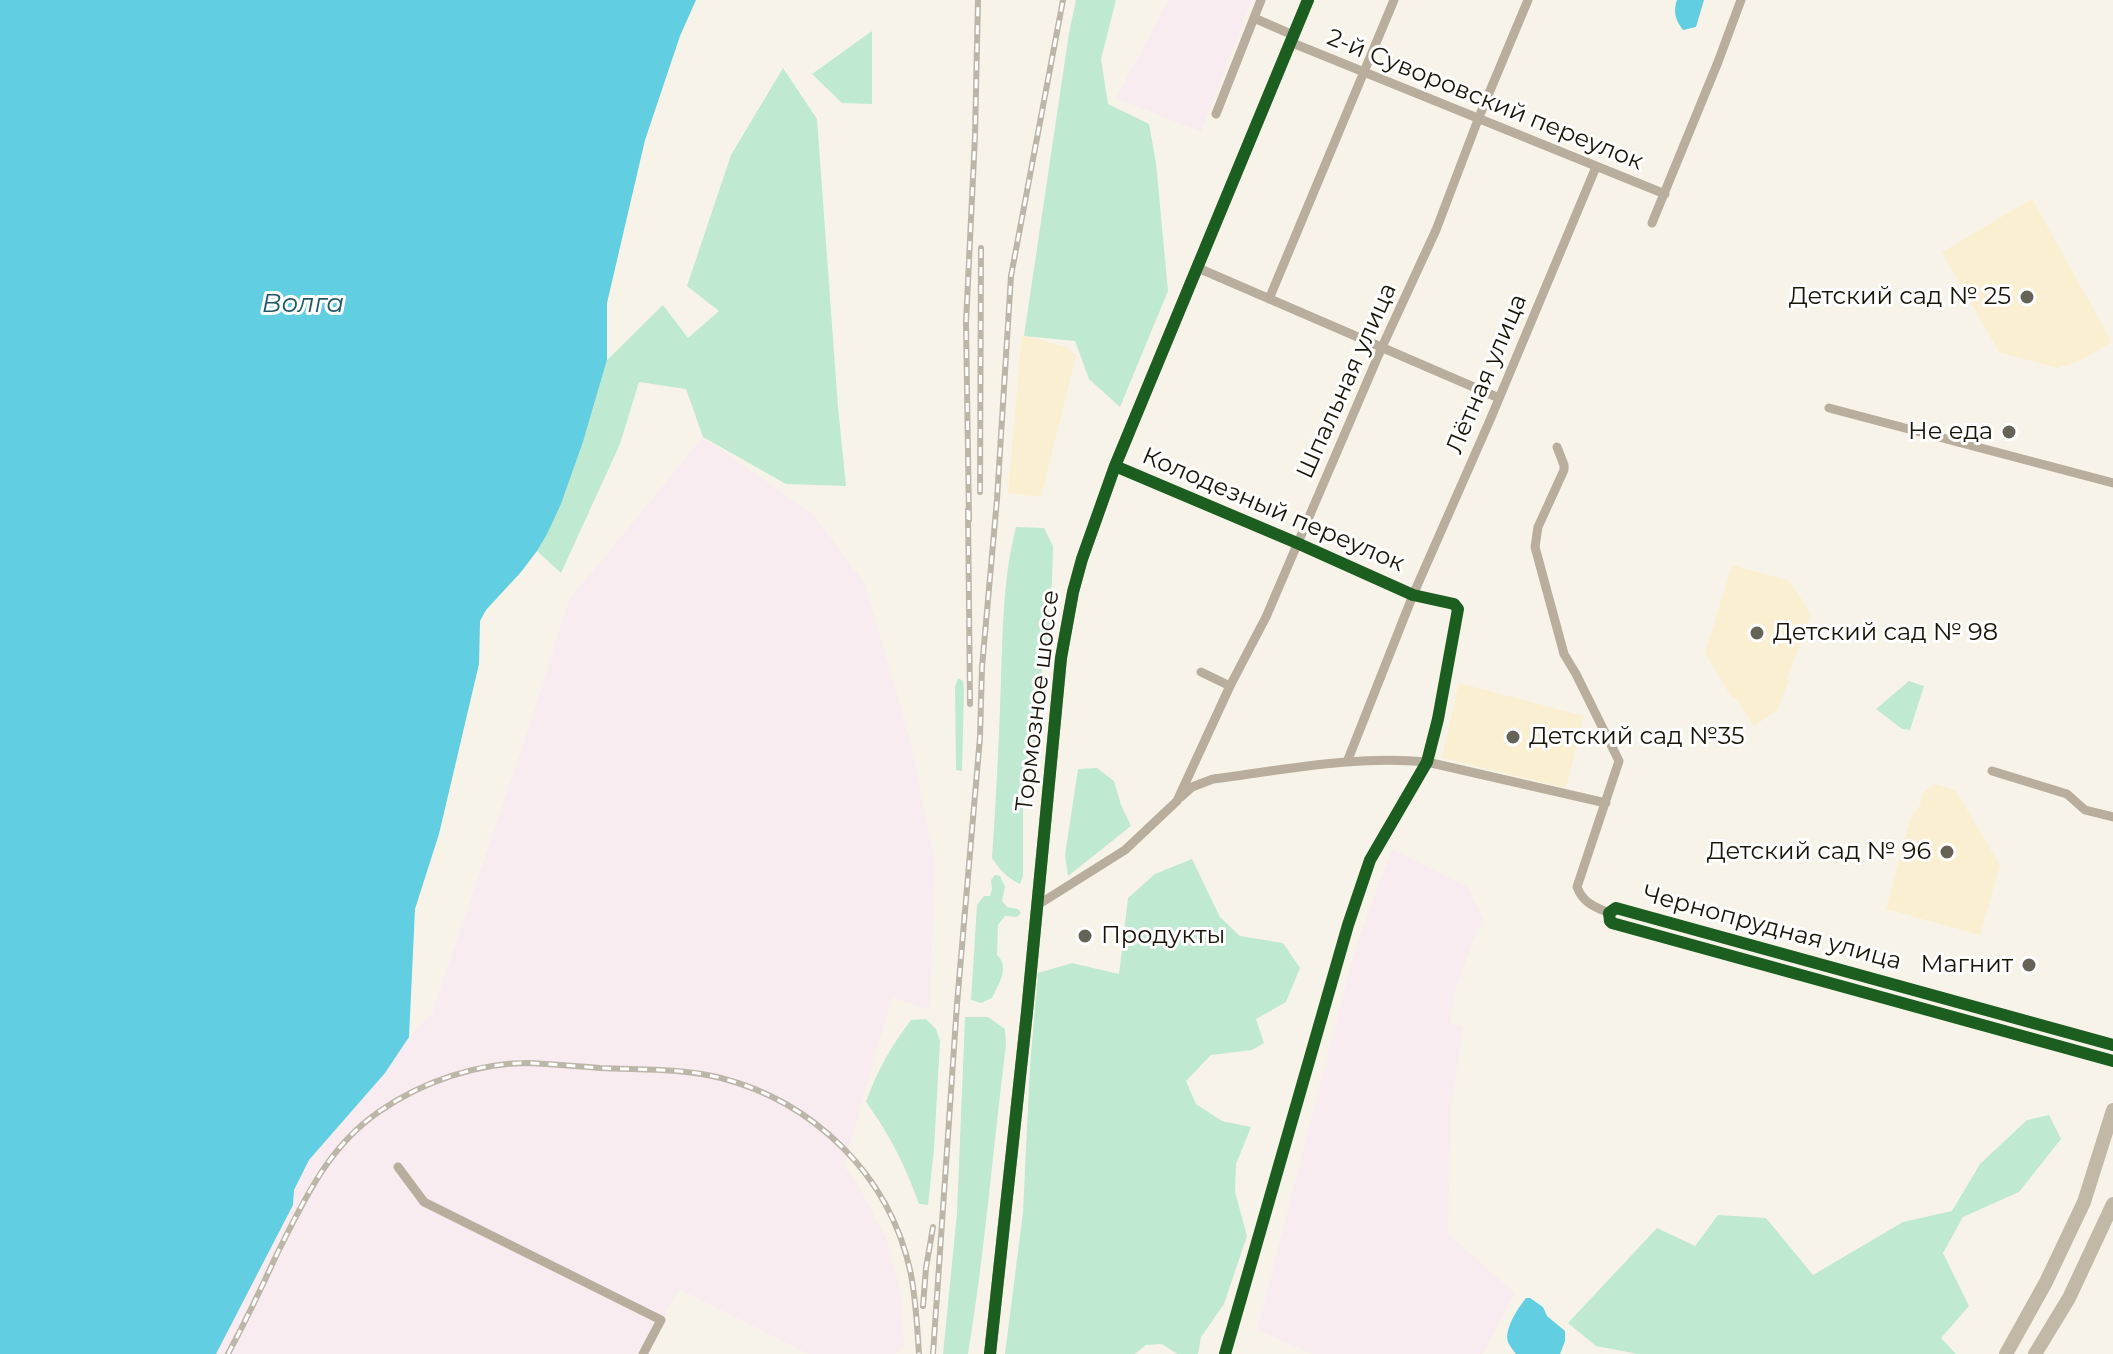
<!DOCTYPE html>
<meta charset="utf-8">
<style>
body{margin:0}
canvas{display:block;background:#f8f3e8}
</style>
<canvas width="2113" height="1354"></canvas>
<script>
const c = document.querySelector('canvas').getContext('2d');
c.lineJoin = 'round';
function fillPath(path, color) { c.fillStyle = color; c.fill(path, 'evenodd'); }
function trace(path, color, width, dash) { c.strokeStyle = color; c.lineWidth = width; c.lineCap = dash ? 'butt' : 'round'; c.setLineDash(dash || []); c.stroke(path); }
function write(font, color, halo, rows, align = 'center') {
  c.font = font + ' Montserrat,sans-serif'; c.lineWidth = 6; c.setLineDash([]); c.textBaseline = 'middle'; c.strokeStyle = halo; c.fillStyle = color; for (const [text, x, y, turn = 0] of rows) {
    c.save(); c.translate(x, y); c.rotate((+turn || 0) * Math.PI / 180); c.textAlign = isNaN(turn) ? turn : align; if (halo) c.strokeText(text, 0, 0); c.fillText(text, 0, 0); c.restore();
  }
}
const built = new Path2D(`
 M2032 199 2112 342 2080 361 2057 368 1999 352 1942 252Z
 M1022 335 1067 347 1076 356 1041 497 1008 493Z
 M1732 565 1790 581 1811 614 1787 679 1789 680 1777 711 1754 726 1737 700 1730 695 1705 653Z
 M1459 683 1584 716 1566 788 1442 758Z
 M1934 784 1955 790 2000 865 1980 935 1886 909 1910 819 1920 805 1923 793Z`);
const industrial = new Path2D(`
 M1169 0H1252L1201 132 1116 98Z
 M703 437 813 514 865 584 909 735 935 861 930 1010 892 997 844 1166 858 1185 886 1238 900 1288 904 1345 896 1354H808L679 1289 643 1354H216L293 1205 294 1190 309 1160 385 1073 409 1037 432 1013 525 739 569 600Z
 M1392 849 1468 887 1484 921 1483 928 1478 927 1454 994 1451 1024 1463 1027 1451 1111 1448 1234 1515 1293 1483 1354H1313L1257 1330 1354 952Z`);
const green = new Path2D(`
 M1076 0H1116L1101 59 1108 104 1149 124 1156 163 1168 291 1120 407 1089 379 1075 341 1024 336 1069 33Z
 M872 31V104L842 103 812 74Z
 M783 68 817 119 838 407 846 486 786 484 703 437 686 389 639 382 620 444 561 573 537 551 561 504 583 442 607 360 663 305 688 338 719 311 687 286 731 155Z
 M1016 527 1044 528 1053 546 1052 584 1048 606 1050 621 1037 702 1039 738 1023 798V876L1020 884C1007 878 1000 870 992 858 996 799 999 740 1001 680 1003 629 1003 577 1016 527Z
 M958 678 963 681 964 689 962 771 956 770 955 687Z
 M1909 681 1924 686 1910 730 1902 729 1876 709Z
 M1097 768 1114 781 1121 805 1131 826 1068 876 1065 855 1078 769Z
 M1192 859 1220 917 1240 936 1283 943 1300 968 1286 1002 1256 1019 1264 1043 1252 1050 1211 1055 1186 1081 1196 1104 1222 1121 1251 1127 1236 1164 1235 1192 1247 1236 1224 1304 1201 1337 1198 1354H1177L1162 1344 1146 1345 1135 1354H1005L1023 1212 1030 1066 1038 973 1072 963 1119 974 1128 898 1155 874Z
 M995 875 1000 876 1005 887 1002 901 1007 907 1018 909 1021 913 1017 917 1005 916 998 925 997 955C1010 967 999 984 992 998L981 1003 971 1000 977 905 984 896H990L992 889 991 880Z
 M965 1017H988L1005 1029 1006 1045C993 1148 985 1251 968 1354H943L957 1213Z
 M926 1019 936 1029 940 1041 934 1149 928 1205 919 1204C905 1165 890 1135 866 1102 877 1071 891 1046 911 1020Z
 M2049 1115 2061 1139 2019 1192 1963 1217 1943 1253 1969 1306 1941 1338 1956 1354H1638L1596 1346 1568 1323 1657 1228 1695 1246 1718 1215 1766 1218 1813 1275 1903 1222 1952 1211 1980 1164 2027 1120Z`);
const water = new Path2D(`
 M0 0H696L680 36 645 140 607 303V360L583 442 561 504 547 534 537 551 521 572 486 610 480 621 479 664 439 834 415 909 409 1037 385 1073 309 1160 294 1190 293 1205 216 1354H0Z
 M1677 0H1704L1696 27 1683 30C1675 20 1673 11 1677 0Z
 M1526 1298H1530L1543 1307 1547 1316 1565 1331V1341L1560 1354H1516C1514 1351 1510 1347 1508 1342 1504 1329 1518 1308 1526 1298Z`);
const minor = new Path2D(`
 M1254 18 1293 35
 M1290 42 1665 194
 M1216 114 1261 0
 M1652 223 1718 62 1741 0
 M1198 268 1499 398
 M1269 299 1394 0
 M1829 408 2113 483
 M1557 447 1564 465V470L1538 527 1535 547 1564 654 1576 674 1619 761 1577 887C1583 903 1595 907 1609 913
 M1115 466 1297 543 1413 595 1454 604 1458 609 1438 719 1427 762 1370 860 1348 925 1225 1354
 M1201 672 1230 686
 M1347 762 1413 595 1490 420 1596 167
 M1992 771 2067 794 2085 810 2113 817
 M1181 797 1192 787 1213 779C1284 770 1356 755 1427 762L1606 803
 M1036 906 1125 850 1177 801 1230 686 1266 617 1382 347 1436 230 1479 117 1528 0
 M2113 1045 1616 908 1609 913 1610 921 1612 923 2113 1061
 M398 1167 424 1202 661 1320 643 1354`);
const tertiary = new Path2D(`
 M990 1354 1027 1012 1061 658 1073 592 1082 559 1115 466 1308 0`);
const secondary = new Path2D(`
 M2006 1354 2046 1282 2084 1202 2113 1110
 M2035 1354 2069 1298 2113 1204`);
const rail = new Path2D(`
 M980 492 981 248
 M968 510 970 704
 M969 520 966 323 975 136 978 0
 M923 1306 926 1268 933 1227
 M228 1354C245 1322 261 1289 276 1256 303 1202 328 1146 380 1111 422 1082 477 1063 528 1063 552 1064 576 1066 600 1068 640 1070 682 1068 721 1078 814 1102 889 1175 910 1270 916 1297 917 1326 919 1354
 M933 1354 957 1004 980 737 982 667 997 499 1011 276 1063 0`);
const cycleway = new Path2D(`
 M1115 466 1297 543 1413 595 1454 604 1458 609 1438 719 1427 762 1370 860 1348 925 1225 1354
 M2113 1045 1616 908 1609 913 1610 921 1612 923 2113 1061
 M990 1354 1027 1012 1061 658 1073 592 1082 559 1115 466 1308 0`);
const markers = [
 [2027,297,8,"#676256"],
 [2009,432,8,"#676256"],
 [1757,633,8,"#676256"],
 [1513,737,8,"#676256"],
 [1947,852,8,"#676256"],
 [1085,936,8,"#676256"],
 [2029,965,8,"#676256"]
];
const streetNames = [
 ["2-й Суворовский переулок",1485,100,22],
 ["Лётная улица",1487,374,-67],
 ["Шпальная улица",1347,381,-66],
 ["Колодезный переулок",1273,510,23],
 ["Тормозное шоссе",1038,701,-83],
 ["Чернопрудная улица",1772,928,15]
];
const poiNames = [
 ["Детский сад № 25",2011,297],
 ["Не еда",1993,432],
 ["Детский сад № 98",1773,633,"left"],
 ["Детский сад №35",1529,737,"left"],
 ["Детский сад № 96",1931,852],
 ["Продукты",1101,936,"left"],
 ["Магнит",2013,965]
];
const waterNames = [
 ["Волга",303,304]
];
fillPath(built, '#fbefd2');
fillPath(industrial, '#f8ecf1');
fillPath(green, '#c0e9d1');
fillPath(water, '#61cee1');
trace(minor, '#b9ae9d', 9);
trace(tertiary, '#b9ae9d', 12);
trace(secondary, '#c1b8a7', 14);
trace(rail, '#bcb6a8', 6);
trace(rail, '#fff', 3, [9]);
trace(cycleway, '#1b5e20', 12);
for (const [x, y, r, color] of markers) { const dot = new Path2D(); dot.arc(x, y, r, 0, 2 * Math.PI); c.fillStyle = color; c.fill(dot); trace(dot, '#fff', 3); }
write('24px', '#191407', '#fff', streetNames);
write('24px', '#191407', '#fff', poiNames, 'right');
write('italic 26px', '#1f5966', '#fff', waterNames);
</script>
